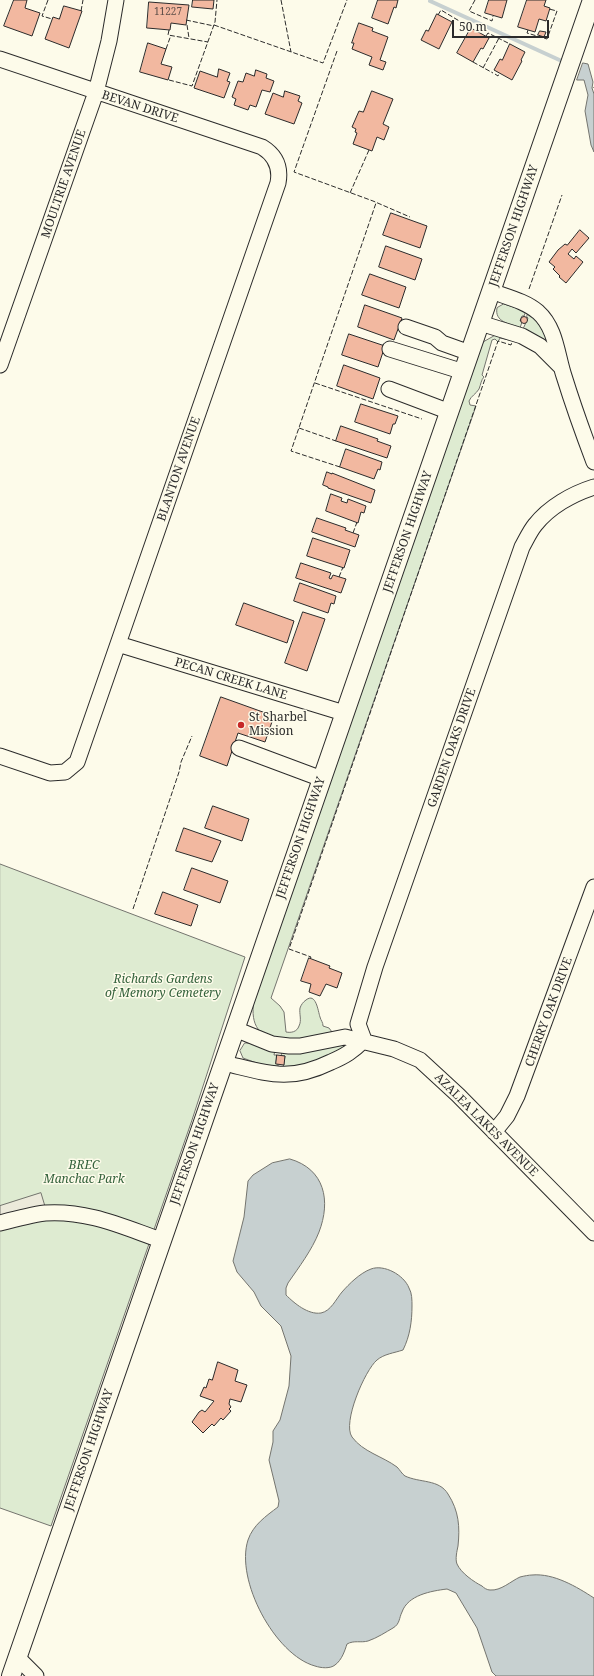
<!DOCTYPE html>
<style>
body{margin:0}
#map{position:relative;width:594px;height:1676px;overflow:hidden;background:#fdfbea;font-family:"Noto Serif",serif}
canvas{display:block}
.scale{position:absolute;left:452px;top:20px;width:97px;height:18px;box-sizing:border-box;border:2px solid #2b2b2b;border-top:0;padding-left:5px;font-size:12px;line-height:14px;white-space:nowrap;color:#2b2b2b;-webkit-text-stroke:3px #fdfbea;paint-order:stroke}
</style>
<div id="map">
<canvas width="594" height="1676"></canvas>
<div class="scale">50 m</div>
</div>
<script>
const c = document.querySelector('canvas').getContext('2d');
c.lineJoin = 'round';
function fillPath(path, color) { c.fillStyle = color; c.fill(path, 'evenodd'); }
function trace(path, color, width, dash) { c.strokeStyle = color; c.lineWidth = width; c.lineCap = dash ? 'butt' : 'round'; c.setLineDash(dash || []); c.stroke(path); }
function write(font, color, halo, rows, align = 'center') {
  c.font = font + ' "Noto Serif",serif'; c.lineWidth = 3; c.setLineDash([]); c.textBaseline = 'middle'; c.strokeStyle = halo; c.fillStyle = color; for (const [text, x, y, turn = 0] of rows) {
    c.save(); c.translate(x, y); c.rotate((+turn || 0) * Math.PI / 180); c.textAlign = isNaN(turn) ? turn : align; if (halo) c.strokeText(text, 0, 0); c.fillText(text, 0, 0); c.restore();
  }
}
const green = new Path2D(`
 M504 304 526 311 524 316H522L520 321 522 322 520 328C510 324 494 322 497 308Z
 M528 312 539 321 547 340 544 341 523 329 528 318 527 317Z
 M496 335 510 338 509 340 500 338 498 342 495 339 492 340 482 375 484 377C481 380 481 384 479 389 476 394 471 396 469 401L470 405 476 406 271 998 280 1006 284 1012 286 1032C291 1033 297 1032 299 1026 302 1020 299 1014 300 1008 301 1005 303 1002 306 1000 316 992 318 1011 320 1017 321 1021 323 1022 323 1026L329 1028 332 1032C296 1041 242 1053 255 995L480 344Z
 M0 864 245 957 192 1120 51 1526 0 1508Z
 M245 1043H250L275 1050 274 1055H277L276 1063 278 1064V1068L262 1065 243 1058 240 1051Z
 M352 1043 314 1063 283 1068 285 1056H281L282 1052Z`);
const parking = new Path2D(`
 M41 1193 47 1213 0 1223V1206Z`);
const water = new Path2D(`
 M583 63 588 64 593 82 592 88 594 94V152L591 145 585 111 588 95 584 80H577Z
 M290 1159C325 1169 331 1201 319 1232 312 1250 299 1267 288 1283L286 1288V1295C294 1303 308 1315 321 1313 331 1311 336 1299 342 1292 349 1284 360 1273 371 1269 384 1264 404 1275 409 1288 412 1293 412 1300 412 1306 412 1321 410 1336 403 1350 394 1353 384 1354 377 1360 365 1370 342 1423 352 1437 363 1452 382 1456 397 1467 400 1470 402 1474 405 1476 420 1483 439 1479 448 1494 459 1511 460 1527 458 1546 457 1551 455 1559 457 1564 461 1573 474 1582 482 1586 484 1588 487 1590 490 1590 501 1591 511 1581 520 1577 524 1576 529 1575 532 1575 554 1573 577 1587 594 1598V1676H496L492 1672 477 1628 456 1593 447 1589C431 1591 408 1595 402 1612 399 1618 400 1624 393 1628 386 1632 377 1638 368 1641 361 1643 354 1640 347 1644 345 1650 342 1660 335 1665 330 1669 321 1668 315 1666 275 1655 235 1580 248 1540 253 1525 266 1516 278 1507L279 1501 269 1460 273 1442V1431L280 1420 289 1386 291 1356 281 1326 261 1306 254 1292 237 1272 233 1261 244 1217 248 1181 253 1175 272 1163Z`);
const stream = new Path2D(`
 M430 1 566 63`);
const building = new Path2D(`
 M14 0H27L25 8 40 13 32 36 4 26Z
 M193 0H214L213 9 192 7Z
 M378 0H398L396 8 394 7 388 24 372 18Z
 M489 0H507L502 18 485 13Z
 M527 0H546L544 6 550 8 546 21 539 19 535 32 518 27Z
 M149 2 189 5 186 25 171 23 170 30 147 28Z
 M64 6 82 11 69 48 45 39 53 17 59 19Z
 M437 14 452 22 439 49 421 40 426 30 428 31Z
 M359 23 373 28 372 31 388 37 380 60 386 62 383 70 369 65 372 57 352 49 354 43H352Z
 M471 28 489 38 483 49 481 48 473 62 457 53Z
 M540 31 546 32 544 37 538 35Z
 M148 43 166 49 161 64 172 67 168 80 140 72Z
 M510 44 525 52 521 60 522 61 512 80 494 70 500 59 502 60Z
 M219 69 230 73 227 81 230 82 224 98 194 88 200 71 217 77Z
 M256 70 267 74 266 78 274 81 270 92 262 90 256 107 250 105 248 110 234 105 236 99 232 97 238 81 243 82 246 73 254 76Z
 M285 91 300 96 298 101 302 103 294 124 265 114 273 93 283 97Z
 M372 91 393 99 383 124 389 127 384 140 377 137 372 151 353 144 357 133 355 132 356 129 352 127 359 111 363 112Z
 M391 213 427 226 420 248 383 235Z
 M580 230 589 238 576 253 572 249 568 254 574 259 576 256 583 262 566 283 559 277 560 276 553 269 555 267 549 262 558 250 565 244 567 245Z
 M386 246 422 259 415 280 379 267Z
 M370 274 406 287 399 308 362 295Z
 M365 305 402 318 394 340 358 327Z
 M520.5 320a3.5 3.5 0 1 1 7 0a3.5 3.5 0 1 1-7 0Z
 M349 334 385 346 378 367 342 355Z
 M344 365 380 378 373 399 337 386Z
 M361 404 398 416 395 424H393L390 434 355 422Z
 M341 426 378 439 377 441 391 446 387 458 336 441Z
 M346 449 382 462 380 470 378 469 374 479 340 467Z
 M327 472 332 474V473L375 490 371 503 328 488V487L323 485Z
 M331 494 342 498 341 501 347 503 348 499 366 506 364 513 361 512 358 523 326 511Z
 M317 518 346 528 345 530 359 535 355 547 312 532Z
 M313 538 350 550 344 568 307 556Z
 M301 563 331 573 329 578 331 579 333 575 346 579 341 593 296 578Z
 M300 583 336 596 334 604 331 603 328 613 294 601Z
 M244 603 294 621 287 643 236 625Z
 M303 612 325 619 307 671 285 663Z
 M221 697 274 716 265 742 238 733 227 766 200 756Z
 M213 806 249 819 242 841 205 828Z
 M184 828 221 841 212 862 176 851Z
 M192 868 228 881 220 903 184 890Z
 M163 892 198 905 191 926 155 914Z
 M309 958 330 966 329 968 342 973 337 988 326 984 320 996 309 992 311 984 301 981Z
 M277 1055 285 1056 284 1065 276 1064Z
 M218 1362 238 1370 235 1381 247 1385 241 1402 230 1399 229 1404 231 1407 229 1409 231 1411 223 1420 221 1418 214 1426 212 1424 203 1433 192 1422 199 1412 202 1410 205 1412 214 1401 200 1396 204 1387 206 1388 209 1379 212 1380Z`);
const minor = new Path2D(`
 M0 59 262 147C275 155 281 167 278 183L77 762 65 772 50 773 0 756
 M491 291C507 297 525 301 538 312 556 328 557 355 564 376 573 405 583 433 594 462
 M480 323 522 336 540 346 560 366
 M406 327 435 337 442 343 470 353
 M390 349 464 372
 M0 365 96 92 109 41 116 0
 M389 389 450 412
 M118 644 344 713
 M239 748 322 779
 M235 1029 272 1044 289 1046H300L345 1037 394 1049 420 1060 458 1095 594 1233
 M364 1040 358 1024 375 967 522 547C526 540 530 531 535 525 549 507 572 494 594 487
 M224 1063C267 1073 288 1083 331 1062 345 1056 353 1051 364 1040
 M494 1132 507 1116 517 1096 594 887
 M0 1223C15 1219 30 1215 45 1213 87 1210 123 1227 161 1240
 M17 1657 36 1676`);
const major = new Path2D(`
 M11 1676 592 0`);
const fence = new Path2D(`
 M48 0 42 16 52 19
 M281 0 291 52
 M475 0 469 11 492 21 493 16
 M81 11 83 0
 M438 15 441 10 471 28
 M186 20 214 26
 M187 25 189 38
 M214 25 323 63 347 0
 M169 30 168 35 208 42
 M528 30 527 33 547 39 557 11 549 9
 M486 36 488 33 510 44
 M166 49 171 35
 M337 51 294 172 373 201 410 217
 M473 62 493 73
 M483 68 499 38
 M495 74 498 76 499 73
 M169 80 192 86 215 22 217 0
 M594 87V88
 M350 193 369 150
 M529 289 562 195
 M315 383 422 419
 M299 428 336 441
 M340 467 291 451 376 203
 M353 533 357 522
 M339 577 343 567
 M133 909 179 772 181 762 192 736
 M310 959 311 957 289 949 498 341 511 345 512 342`);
const markers = [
 [241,725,4,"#c62828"]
];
const numberNames = [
 ["11227",168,12]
];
const streetNames = [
 ["BEVAN DRIVE",140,107,18],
 ["MOULTRIE AVENUE",64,184,-71],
 ["JEFFERSON HIGHWAY",514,226,-71],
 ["BLANTON AVENUE",179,469,-71],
 ["JEFFERSON HIGHWAY",408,532,-71],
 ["PECAN CREEK LANE",231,679,17],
 ["GARDEN OAKS DRIVE",452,748,-71],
 ["JEFFERSON HIGHWAY",301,838,-71],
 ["CHERRY OAK DRIVE",549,1012,-70],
 ["AZALEA LAKES AVENUE",486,1125,45],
 ["JEFFERSON HIGHWAY",195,1144,-71],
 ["JEFFERSON HIGHWAY",89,1450,-71]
];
const poiNames = [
 ["St Sharbel",249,718],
 ["Mission",249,732]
];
const parkNames = [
 ["Richards Gardens",163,980],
 ["of Memory Cemetery",163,994],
 ["BREC",84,1166],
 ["Manchac Park",84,1180]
];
fillPath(green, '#deebd1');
trace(green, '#74746e', 1);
fillPath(parking, '#eceadb');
trace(parking, '#74746e', 1);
fillPath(water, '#c7d0d0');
trace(water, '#74746e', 1);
trace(stream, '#c7d0d0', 4);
fillPath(building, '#f2b8a0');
trace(building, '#2b2b2b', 1);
trace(minor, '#2b2b2b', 17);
trace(major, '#2b2b2b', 20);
trace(minor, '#fdfbea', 15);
trace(major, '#fdfbea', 18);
trace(fence, '#2b2b2b', 1, [5, 2]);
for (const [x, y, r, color] of markers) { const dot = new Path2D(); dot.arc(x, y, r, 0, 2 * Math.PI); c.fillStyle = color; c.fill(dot); trace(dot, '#fdfbea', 1.5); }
write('10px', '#5d4e48', null, numberNames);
write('12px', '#2b2b2b', '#fdfbea', streetNames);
write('12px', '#2b2b2b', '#fdfbea', poiNames, 'left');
write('italic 12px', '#34623c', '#fdfbea', parkNames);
</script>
